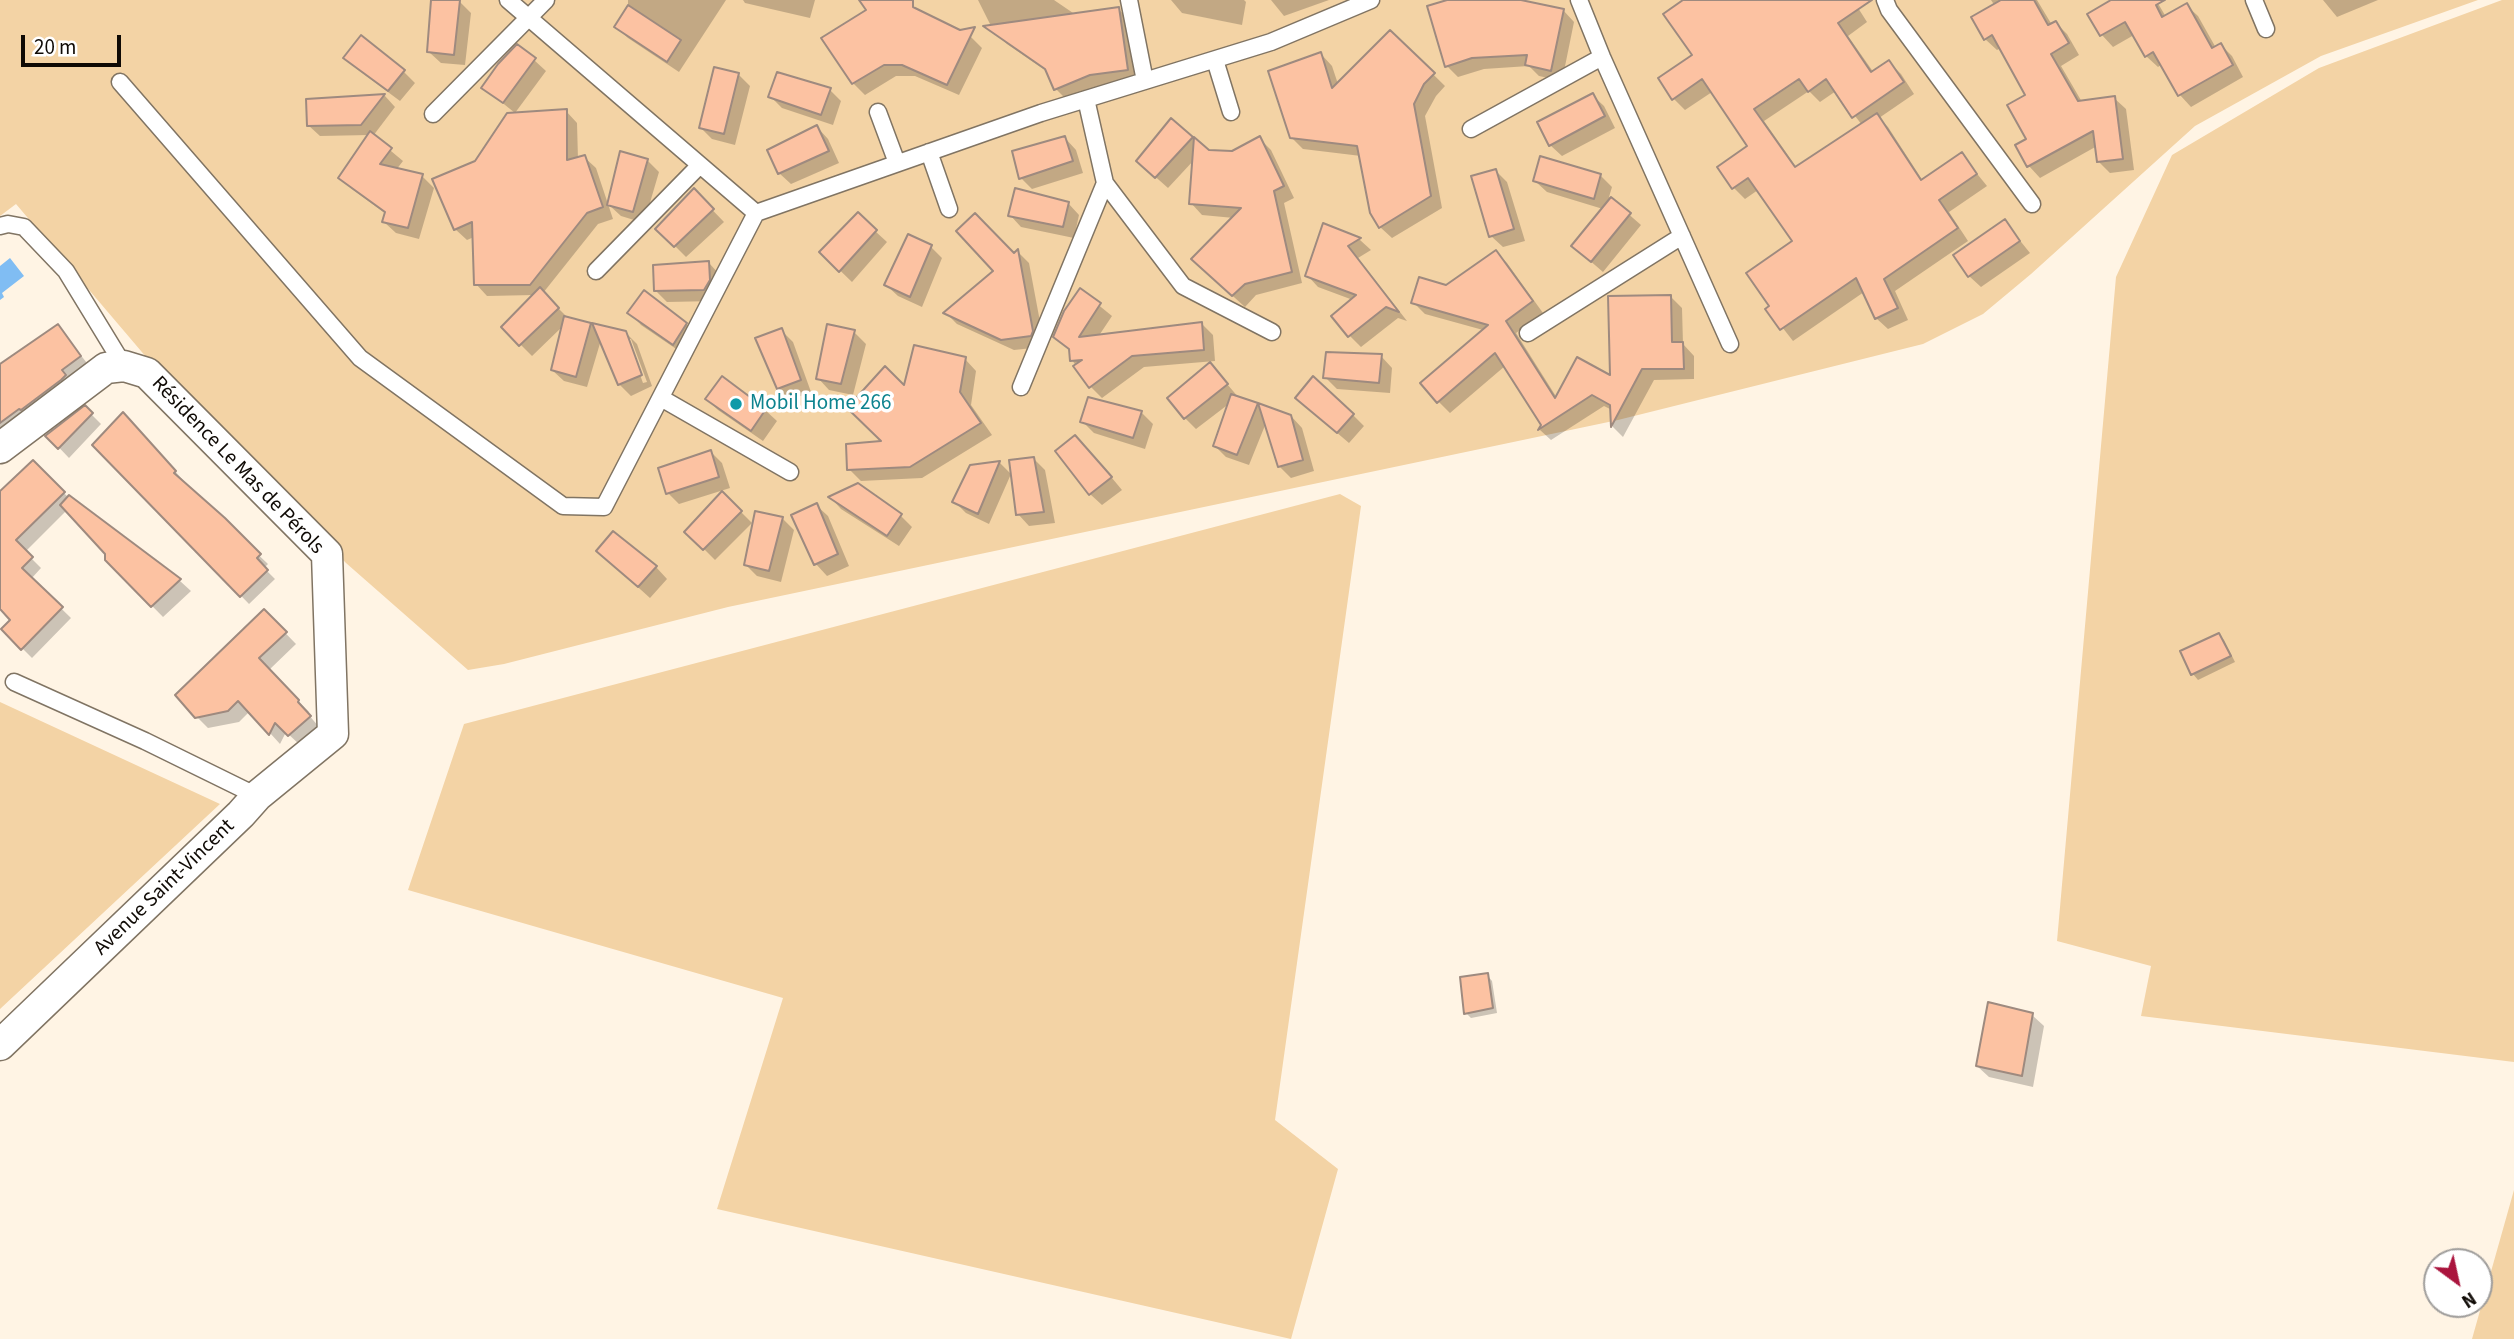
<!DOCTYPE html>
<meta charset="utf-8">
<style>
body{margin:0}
#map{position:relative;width:2514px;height:1339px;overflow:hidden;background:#fff4e4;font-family:"Source Sans 3",sans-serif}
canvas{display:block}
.north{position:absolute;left:2423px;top:1248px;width:70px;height:70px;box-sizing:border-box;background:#fff;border:2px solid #9f9d9b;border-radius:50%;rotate:147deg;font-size:19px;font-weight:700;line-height:28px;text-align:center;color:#0f0a05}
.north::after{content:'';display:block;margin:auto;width:24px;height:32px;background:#aa143d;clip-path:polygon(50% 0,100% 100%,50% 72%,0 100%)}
.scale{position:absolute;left:21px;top:35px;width:100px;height:32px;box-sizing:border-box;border:4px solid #0f0a05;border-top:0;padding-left:9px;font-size:21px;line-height:24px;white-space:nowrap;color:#0f0a05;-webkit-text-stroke:5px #fff;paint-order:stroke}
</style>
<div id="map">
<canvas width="2514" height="1339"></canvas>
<div class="north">N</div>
<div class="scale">20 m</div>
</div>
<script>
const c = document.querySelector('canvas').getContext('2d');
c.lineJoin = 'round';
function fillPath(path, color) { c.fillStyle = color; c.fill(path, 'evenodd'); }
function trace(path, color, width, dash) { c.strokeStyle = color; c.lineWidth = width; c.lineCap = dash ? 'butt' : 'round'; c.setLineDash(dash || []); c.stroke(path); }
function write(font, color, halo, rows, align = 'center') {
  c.font = font + ' "Source Sans 3",sans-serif'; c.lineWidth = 7; c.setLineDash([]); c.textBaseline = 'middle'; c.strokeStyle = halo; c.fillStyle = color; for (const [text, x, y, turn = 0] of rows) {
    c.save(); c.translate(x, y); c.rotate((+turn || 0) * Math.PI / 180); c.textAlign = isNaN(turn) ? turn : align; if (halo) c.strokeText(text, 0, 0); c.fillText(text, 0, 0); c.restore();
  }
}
const green = new Path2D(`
 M0 0H2478L2321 56 2195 126 2031 274 1983 314 1923 344 1618 420 728 607 504 664 468 670 346 563 158 371 16 204 0 216Z
 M2502 0H2514V1062L2141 1016 2151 966 2057 941 2116 277 2172 155 2319 68Z
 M1340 494 1361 506 1275 1120 1338 1169 1291 1339 717 1209 783 998 408 890 464 724Z
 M0 702 220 804 0 1009Z
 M2514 1190V1339H2472Z`);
const water = new Path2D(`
 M10 258 24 276 2 293 4 297 0 300V266Z`);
const shadow = new Path2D(`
 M433 0 459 1 471 13 465 65 441 63 429 52Z
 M628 0H726L679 72 628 38 616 27 628 9Z
 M743 0H815L810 18 745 3Z
 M862 0H893L970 36 982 48 959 95 915 76H896L865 95 853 83 823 39 868 11Z
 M978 0H1054L1076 15 1118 9 1130 20 1138 81 1102 86 1067 100 1056 89 1049 73 1007 44 994 32Z
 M1171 0H1244L1246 2 1242 25 1182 13Z
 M1271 0H1329L1284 16Z
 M1453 0H1512L1563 10 1574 22 1562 81 1539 76 1529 66 1484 69 1458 77 1447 66Z
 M1703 0H1853L1867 22 1848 36 1874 73 1889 62 1901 74 1914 94 1879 118 1888 127 1923 181 1961 154 1987 186 1949 212 1968 241 1895 291 1908 320 1888 329 1876 318 1864 292 1793 341 1768 309 1794 241 1758 190 1745 199 1733 187 1750 147 1712 92 1685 110 1674 99 1660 79 1694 55ZM1809 91 1820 102 1836 91 1862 125 1797 168 1764 121Z
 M1991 0H2037L2052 25 2056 23 2067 34 2079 55 2061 66 2082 102 2114 98 2126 109 2134 170 2110 173 2098 161 2097 146 2040 178 2029 166 2017 146 2028 139V95L2001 48 1997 50 1985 39 1995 6Z
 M2110 0H2156L2166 17 2186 5 2198 16 2216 48 2221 45 2232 56 2243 77 2191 107 2180 95 2162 64 2158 67 2146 56 2134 35 2113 47 2102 35 2090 14 2111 2Z
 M2323 0H2378L2337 17Z
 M1390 32 1445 86 1436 96 1425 116 1442 208 1392 238 1380 227 1361 156 1303 149 1291 137 1321 54 1332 66 1338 84Z
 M345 57 403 71 415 83 400 101 357 69Z
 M534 60 546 71 515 113 484 88Z
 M738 74 750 86 735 145 712 139 701 128Z
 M830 90 841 101 833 125 782 108 770 96Z
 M1592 95 1604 106 1615 128 1562 156 1550 145Z
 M385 96 395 107 373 136 403 161 396 170 422 176 434 188 419 239 396 233 384 222 386 214 352 189 340 177 369 135 320 136 308 125V101Z
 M566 111 577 123 578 159 584 157 596 168 613 219 598 224 543 293 569 319 591 324 596 330 625 332 637 344 652 386 631 396 619 384 601 340 587 387 564 381 552 370 563 326 532 356 503 327 534 295 487 296 476 284 474 237 467 240 455 229 476 162ZM627 339H631L647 382 643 383Z
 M1172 121 1209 151 1233 153 1259 138 1271 150 1294 198 1284 203 1302 283 1256 295 1245 307 1204 270 1234 218 1202 215 1191 203 1194 160 1168 188 1150 172Z
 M817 127 828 139 839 163 791 184 779 173Z
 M1065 138 1076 150 1083 173 1032 189 1021 178Z
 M647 160 659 172 644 223 621 216 609 205Z
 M1496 171 1507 182 1525 241 1503 247 1491 236Z
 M1600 175 1612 187 1609 197 1641 225 1603 272 1573 246 1603 209 1547 192 1535 181Z
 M694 191 724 222 686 257 658 229Z
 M1068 203 1079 215 1074 238 1021 227 1010 215Z
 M2005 222 2030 253 1981 287 1969 276Z
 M1324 225 1360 240 1371 250 1358 258 1407 321 1398 318 1361 347 1349 335 1353 300 1318 287 1307 275Z
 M875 231 887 242 852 282 821 252Z
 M931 247 942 258 922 307 898 296 886 285Z
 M1018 252 1029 263 1044 343 1042 347 1014 350 957 324 946 313Z
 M1496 252 1507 263 1543 313 1516 333 1557 398 1611 378 1671 297 1682 308 1683 344 1694 356V379L1654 380 1623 437 1613 427 1612 410 1604 406 1551 440 1540 430 1543 425 1505 366 1450 413 1438 401 1483 330 1425 314 1413 302 1446 287Z
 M709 263 720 275 716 301 667 302 655 290Z
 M1080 290 1112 316 1098 337 1202 324 1213 335 1215 361 1144 367 1102 398 1090 386 1072 360 1071 352 1055 337Z
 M630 313 686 324 698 336 685 355 641 325Z
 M58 326 90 367 0 440V367Z
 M781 330 793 342 811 392 790 400 778 388Z
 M854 332 866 344 853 395 829 390 818 378Z
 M1381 356 1392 368 1390 393 1337 389 1325 377Z
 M965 359 976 371 971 405 992 435 922 478 861 481 849 469 885 442Z
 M1210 364 1239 398 1291 416 1302 428 1314 471 1291 478 1280 467 1266 423 1249 465 1226 457 1215 446 1230 403 1196 429 1185 418Z
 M707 399 765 410 777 421 763 441 718 410Z
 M85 408 101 424 69 458 48 436Z
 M1309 409 1353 415 1364 426 1349 443Z
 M1141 412 1153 424 1145 449 1094 433 1082 421Z
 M131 423 183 480 181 482 268 564 264 568 275 579 249 604 95 445Z
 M1087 448 1122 490 1102 505 1090 494Z
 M711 452 722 463 730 488 679 504 668 493Z
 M1034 459 1045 470 1055 523 1029 526 1018 514Z
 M33 463 69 498 180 581 191 591 163 617 106 559V553L67 510 25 552 41 568 31 579 71 618 32 658 3 629 13 620 0 606V495Z
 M1000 463 1011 474 989 524 966 513 954 501 971 467Z
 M722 493 752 523 715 560 687 532Z
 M831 498 901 516 912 527 899 546 841 509Z
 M816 505 828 516 849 566 827 576 816 564Z
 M782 518 794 530 781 582 757 576 746 565Z
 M610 562 656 567 667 579 650 598Z
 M264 611 296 644 269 670 309 712 307 713 320 728 300 745 286 732 280 744 250 711 239 722 208 728 197 717Z
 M2219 635 2224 640 2235 662 2198 680 2193 674 2183 652Z
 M1487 975 1492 981 1497 1013 1471 1018 1466 1013Z
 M2032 1015 2044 1026 2033 1087 1989 1077 1977 1066Z`);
const building = new Path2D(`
 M431 0H460L454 55 427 52Z
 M859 0H913V7L960 30 975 27 947 85 902 65H884L852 84 821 38 866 10Z
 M1447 0H1521L1564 9 1551 71 1525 65 1527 55 1472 58 1445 67 1427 6Z
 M1683 0H1872L1838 23 1871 72 1889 60 1904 82 1852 118 1826 79 1808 92 1799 79 1754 109 1795 167 1877 113 1921 180 1962 152 1977 174 1939 200 1958 228 1884 279 1898 308 1875 319 1856 278 1780 330 1765 309 1769 306 1746 273 1792 241 1748 178 1732 189 1717 167 1747 146 1702 79 1672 100 1658 78 1692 55 1663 14Z
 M2001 0H2034L2048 25 2056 21 2069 43 2051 54 2078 101 2115 96 2123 159 2097 162 2093 131 2027 167 2015 145 2026 139 2007 105 2025 95 1992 35 1984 40 1971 17Z
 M2111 0H2165L2156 5 2162 17 2187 3 2212 48 2221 43 2233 65 2178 96 2153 52 2145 57 2125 22 2100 36 2087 14Z
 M628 5 681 40 667 62 614 27Z
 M1119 7 1128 70 1090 75 1054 90 1045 69 983 26Z
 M1390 30 1435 73 1424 84 1414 104 1431 196 1379 228 1370 213 1357 146 1290 138 1268 71 1321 52 1332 88Z
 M361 35 405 70 388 91 343 58Z
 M517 44 536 58 503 103 481 88 498 64Z
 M714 67 739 73 724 134 699 128Z
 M777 72 831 88 821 115 768 97Z
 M1593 93 1605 116 1549 146 1537 122Z
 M385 94 361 125 307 126 306 99Z
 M567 109V160L585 155 603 207 587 213 530 285H474L472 222 454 230 432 179 475 161 507 113Z
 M1171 118 1193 137 1155 178 1136 161Z
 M817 125 829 151 778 174 767 150Z
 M370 131 392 148 380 164 423 174 408 228 382 222 385 212 338 178Z
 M1065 136 1073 161 1019 179 1012 151Z
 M1260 136 1284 186 1274 191 1292 272 1245 284 1232 296 1191 259 1241 208 1189 204 1194 137 1209 150 1232 151Z
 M620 151 648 159 633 212 607 205Z
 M1540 156 1601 174 1594 199 1533 181Z
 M1496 169 1514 229 1489 237 1471 176Z
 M694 188 714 209 674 247 655 229Z
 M1015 188 1069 202 1063 227 1008 216Z
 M1611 197 1631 213 1591 262 1571 246Z
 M858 212 877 230 839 272 819 252Z
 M975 213 1014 253 1018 249 1033 331 1031 336 1001 340 943 313 993 271 956 231Z
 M2005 219 2020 241 1968 277 1953 255Z
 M1323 223 1361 238 1348 246 1399 312 1386 307 1348 337 1331 316 1356 295 1305 276Z
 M908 234 932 245 910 297 884 285Z
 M1496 250 1533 301 1506 321 1555 398 1577 357 1610 375 1608 296 1671 295 1672 342H1683L1684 369H1642L1611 427 1610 405 1592 395 1538 430 1541 425 1495 353 1437 403 1420 383 1488 325 1411 303 1419 277 1446 285Z
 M709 261 710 280 704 290 654 291 653 265Z
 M540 287 559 308 519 346 501 327Z
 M1080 288 1101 303 1079 337 1202 322 1204 350 1132 356 1089 388 1073 366 1082 360 1070 361 1069 349 1053 337 1064 311Z
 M644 290 687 323 673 345 627 313Z
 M564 316 591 323 576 377 551 370Z
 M592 323 626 331 642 375 618 385Z
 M58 324 81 356 62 370 66 375 61 380 21 410 19 409 0 423V364Z
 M827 324 855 330 841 384 816 379Z
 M782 328 801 380 777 389 755 338Z
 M914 345 966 357 960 392 981 423 910 467 847 470 846 444 881 441 847 408 885 366 904 385Z
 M1326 352 1382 354 1379 383 1323 378Z
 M1210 362 1228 384 1184 419 1167 398Z
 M722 376 766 409 751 431 705 399Z
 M1313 376 1354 414 1337 433 1295 398Z
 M1231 394 1258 403 1237 455 1213 446Z
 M1088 397 1142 411 1133 438 1080 422Z
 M1258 403 1291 415 1303 460 1278 467Z
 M85 405 93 413 58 449 45 436Z
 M123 412 176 471 174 473 225 518 261 554 257 558 268 570 240 597 92 445Z
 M1075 435 1112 477 1089 495 1055 451Z
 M711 450 719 477 666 494 658 468Z
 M1034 457 1044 512 1016 515 1009 460Z
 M33 460 65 492 16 540 33 557 22 568 63 607 21 650 1 629 10 620 0 609V491Z
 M1000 461 978 514 952 502 970 465Z
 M858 483 902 514 887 536 828 497Z
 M722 491 742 511 703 550 684 532Z
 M69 495 181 579 151 607 105 560V554L60 505Z
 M817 503 838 554 814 565 791 515Z
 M755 511 783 517 769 571 744 565Z
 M613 531 657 566 638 587 596 551Z
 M264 609 287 632 259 658 299 700 298 702 311 716 288 736 275 723 269 735 238 701 228 711 195 718 175 695Z
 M2219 633 2231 656 2191 675 2180 651Z
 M1488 973 1493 1008 1464 1014 1460 977Z
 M1988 1002 2033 1013 2022 1076 1976 1066Z`);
const lane = new Path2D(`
 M508 0 756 213 1041 113 1271 42 1371 0
 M1129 0 1145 81
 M1579 0 1602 57 1730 344
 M1885 0 1889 10 2032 204
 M2254 0 2266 29
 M1215 60 1231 112
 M120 82 360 358 563 506 604 507 756 213
 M878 112 897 163
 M433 114 546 0
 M1471 129 1602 57
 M929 152 949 209
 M1105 183 1183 286 1272 332
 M0 226 8 224 24 227 66 271 124 366
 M596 271 700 165
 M1528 333 1682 236
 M1021 387 1105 183 1086 99
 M661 398 790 472
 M14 682 145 741 257 796`);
const street = new Path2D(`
 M0 448 106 368 124 366 147 373 327 554 333 734 257 796 241 814 0 1045`);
const markers = [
 [736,404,7,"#0f9aa8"]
];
const cultureNames = [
 ["Mobil Home 266",750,404]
];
const streetNames = [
 ["Résidence Le Mas de Pérols",237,466,46],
 ["Avenue Saint-Vincent",165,888,-44]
];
fillPath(green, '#f3d3a5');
fillPath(water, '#80bdf3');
fillPath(shadow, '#0003');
fillPath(building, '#fcc2a2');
trace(building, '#9e8a7f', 2);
trace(lane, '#807463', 19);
trace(street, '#807463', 33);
trace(lane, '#fff', 16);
trace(street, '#fff', 30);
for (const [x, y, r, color] of markers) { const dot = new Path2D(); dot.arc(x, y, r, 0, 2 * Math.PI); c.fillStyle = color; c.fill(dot); trace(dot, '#fff', 2.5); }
write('21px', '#0d838f', '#fff', cultureNames, 'left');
write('21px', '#0f0a05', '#fff', streetNames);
</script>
